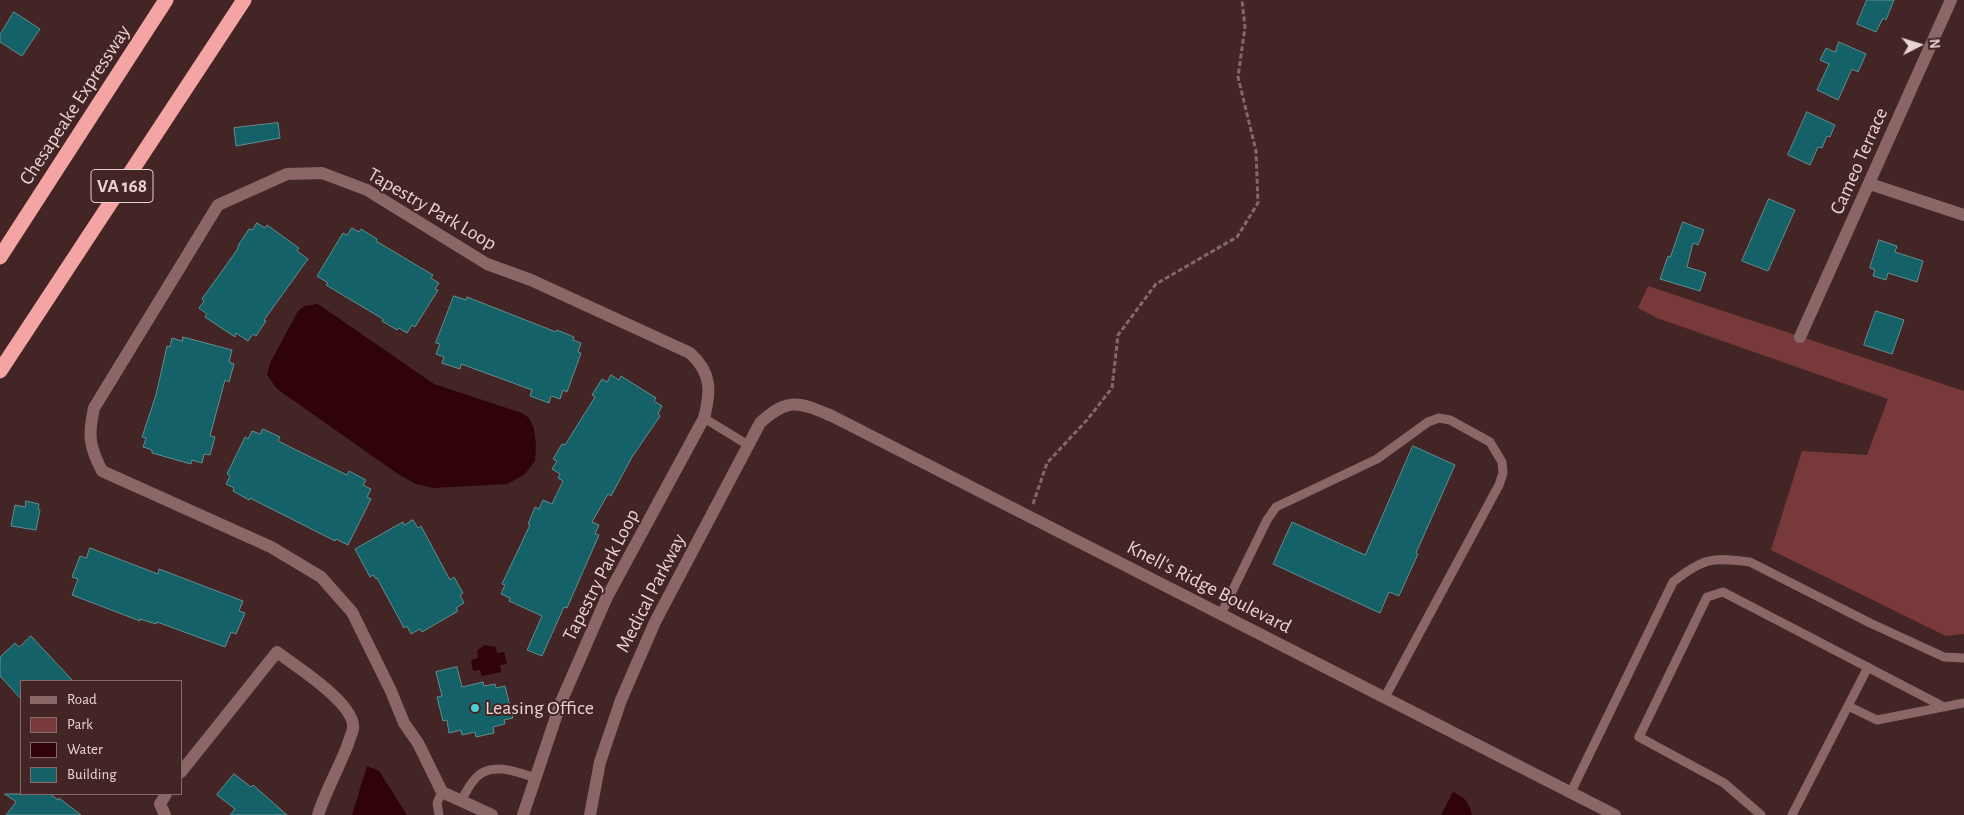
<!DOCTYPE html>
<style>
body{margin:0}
#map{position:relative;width:1964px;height:815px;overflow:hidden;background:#442525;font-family:"Alegreya Sans",sans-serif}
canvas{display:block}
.legend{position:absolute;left:20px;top:680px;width:162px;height:115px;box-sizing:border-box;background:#442525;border:1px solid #866b6a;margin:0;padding:6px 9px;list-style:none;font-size:15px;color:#e8d3d2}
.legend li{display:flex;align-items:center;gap:10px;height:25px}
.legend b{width:25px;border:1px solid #866b6a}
.north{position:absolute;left:1894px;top:20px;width:50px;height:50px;-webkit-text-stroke:4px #442525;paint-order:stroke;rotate:85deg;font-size:14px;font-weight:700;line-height:20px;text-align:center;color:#e8d3d2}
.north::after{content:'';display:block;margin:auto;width:18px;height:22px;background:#e8d3d2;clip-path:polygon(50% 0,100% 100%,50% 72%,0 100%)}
</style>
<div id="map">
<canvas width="1964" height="815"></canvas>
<ul class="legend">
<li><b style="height:6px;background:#8b6666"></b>Road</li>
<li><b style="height:14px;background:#78393b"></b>Park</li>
<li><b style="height:14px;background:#2f0308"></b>Water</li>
<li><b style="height:14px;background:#146267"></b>Building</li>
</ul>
<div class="north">N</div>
</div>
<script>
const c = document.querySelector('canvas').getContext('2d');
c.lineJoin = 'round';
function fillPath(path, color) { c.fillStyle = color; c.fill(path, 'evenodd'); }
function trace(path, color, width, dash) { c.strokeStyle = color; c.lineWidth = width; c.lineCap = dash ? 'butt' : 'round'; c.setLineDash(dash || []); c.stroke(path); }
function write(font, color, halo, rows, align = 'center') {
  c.font = font + ' "Alegreya Sans",sans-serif'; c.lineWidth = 4; c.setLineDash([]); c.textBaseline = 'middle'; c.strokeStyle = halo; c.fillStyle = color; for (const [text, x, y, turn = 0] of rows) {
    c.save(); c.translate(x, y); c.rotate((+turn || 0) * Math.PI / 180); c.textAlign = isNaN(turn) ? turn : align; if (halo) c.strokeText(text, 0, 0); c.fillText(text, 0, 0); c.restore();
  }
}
const green = new Path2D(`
 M1648 286 1964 391V634L1946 636 1771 550 1802 451 1867 455 1888 399 1657 318 1638 308Z`);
const water = new Path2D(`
 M318 304 434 384 522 413 529 418 534 428 536 445 535 461 524 475 507 484 433 488 416 484 398 474 277 389 267 375 270 363 298 311 304 306Z
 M484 645 496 647 497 653 504 652 507 664 500 665 501 672 482 676 480 670 473 671 471 660 478 658 477 651Z
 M367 766 379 771 407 815H352Z
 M1453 792C1465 797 1469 802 1472 815H1441Z`);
const building = new Path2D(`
 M1867 0H1894L1886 20 1883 18 1876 32 1857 24Z
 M14 12 40 29 22 56 0 42V35Z
 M1839 42 1866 54 1858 72 1852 69 1838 100 1817 90 1829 64 1820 60 1826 48 1835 52Z
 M1807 112 1835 125 1830 137 1827 136 1822 148 1818 147 1810 165 1788 155Z
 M278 123 280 138 236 146 234 128Z
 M1769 199 1795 210 1768 271 1742 261Z
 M1683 222 1704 230 1698 245 1693 243 1687 267 1706 273 1700 291 1660 279 1668 256 1670 257Z
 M257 223 265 228 267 225 299 248 297 251 308 259 264 320 266 321 256 336 253 334 248 341 236 333 235 337 205 317 207 314 199 308 204 301 202 299 237 250 239 244 249 229 252 230Z
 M352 228 359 232 361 229 377 239 376 241 433 275 431 278 439 283 435 289 438 290 415 327 412 325 407 333 399 328 397 330 382 321 383 319 326 285 328 283 317 276 343 233 347 235Z
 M1879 240 1897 246 1895 252 1923 261 1917 282 1888 273 1886 280 1873 276 1875 270 1870 268Z
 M454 296 466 300 467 297 556 332 557 330 574 337 573 340 581 343 578 352 581 353 567 392 563 390 560 399 551 396 549 403 530 396 532 390 505 380 461 364 460 369 442 363 444 357 436 354 440 344 436 343Z
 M1876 311 1904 320 1892 354 1864 345Z
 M183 337 232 350 229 362 234 364 229 382 225 380 218 406 210 436 215 437 210 455 204 454 202 463 192 460 191 464 152 453V450L143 447 146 438 142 437 156 395 167 346 170 347 172 338 182 341Z
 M611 375 619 380 621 376 656 398 654 401 662 406 658 414 660 416 632 457 611 496 608 494 592 522 599 525 595 534 599 535 567 608 564 607 542 656 527 650 542 616 509 601 510 598 501 594 505 585 502 584 530 525 528 524 535 507 539 509 543 500 552 504 563 481 558 478 560 474 552 469 557 461 553 459 562 444 565 445 595 397 592 395 602 379 607 382Z
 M263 429 280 437 278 441 347 475 349 471 366 480 363 485 371 489 367 497 371 499 348 545 336 539 335 541 250 498 249 500 233 491 234 488 226 484 230 476 227 474 245 437 248 439 252 431 260 434Z
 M1413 446 1455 465 1416 553 1418 554 1399 596 1389 592 1380 613 1273 564 1292 522 1365 555Z
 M26 501 39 504 38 509 40 510 36 530 11 526 15 505 25 507Z
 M413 520 418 528 421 526 450 580 454 577 463 593 460 595 464 603 456 608 458 611 422 632 420 629 411 634 407 626 404 628 377 578 376 579 373 575 370 577 355 549 403 522 404 525Z
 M90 548 158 574 159 569 243 601 239 611 245 613 236 634 231 632 225 647 157 622 156 624 140 619V621L72 595 78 579 72 577 80 556 86 558Z
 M31 636 73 681H21V699L0 676V657L15 643 19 647Z
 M457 667 462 687 483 682 484 686 495 684 496 688 505 686 513 718 504 720 505 724 493 727 494 733 476 737 475 732 462 735 461 730 449 733 447 720 443 721 437 697 442 696 436 672Z
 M234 774 251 787 253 785 287 815H230L235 809 217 795Z
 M5 794H50L58 800 59 798 81 815H6L16 802Z`);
const path = new Path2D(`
 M1033 504 1047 463 1087 420 1112 388 1118 335 1156 284 1237 237 1258 203 1256 151 1238 77 1245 27 1242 0`);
const lane = new Path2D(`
 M704 418 748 445
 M1221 614 1267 520 1276 507 1377 459 1428 422 1439 418 1450 420 1490 442 1502 462 1503 473 1499 485 1385 697
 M1848 706 1877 720 1964 703
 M1571 792 1673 582C1703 558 1712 557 1750 562L1870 623 1944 657 1964 658
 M461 801C466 792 471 781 479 775 495 762 519 773 536 778
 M439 815 437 803 442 792
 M1761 815 1724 783 1639 737 1707 597 1723 592 1944 707
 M1792 815 1868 667`);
const street = new Path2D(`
 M1870 184 1964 215
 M1800 337 1951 0
 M181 772 277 652C295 666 357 704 353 729 352 734 349 739 348 744 339 768 326 790 318 815
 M165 815 160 804 166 794
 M492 815 442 792 418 743 404 723 391 691 352 612 321 577 271 547 102 471C89 446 88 435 94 408L218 205 287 174 322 173 367 190 487 264 531 280 690 353C712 373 711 391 704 418L606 599 561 702 523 815`);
const secondary = new Path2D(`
 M590 815 600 762 621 700 655 622 760 423C788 397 799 402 832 416L1615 815`);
const highway = new Path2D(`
 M0 257 166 0
 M0 371 244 0`);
const markers = [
 [475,708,5,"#51ccd3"]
];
const shields = [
 [122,186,62]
];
const shieldNames = [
 ["VA 168",122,186]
];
const streetNames = [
 ["Chesapeake Expressway",75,105,-57],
 ["Cameo Terrace",1859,161,-66],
 ["Tapestry Park Loop",432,209,30],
 ["Tapestry Park Loop",601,575,-63],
 ["Knell's Ridge Boulevard",1209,587,27],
 ["Medical Parkway",651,593,-63]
];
const poiNames = [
 ["Leasing Office",485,708]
];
fillPath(green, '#78393b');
fillPath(water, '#2f0308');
fillPath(building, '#146267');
trace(building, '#628d90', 1);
trace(path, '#836868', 3, [5, 2.5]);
trace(lane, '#8b6666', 9);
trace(street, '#8b6666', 12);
trace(secondary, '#8b6666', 12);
trace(highway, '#f5a4a4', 15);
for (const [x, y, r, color] of markers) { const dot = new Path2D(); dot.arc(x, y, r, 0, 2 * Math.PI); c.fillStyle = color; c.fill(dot); trace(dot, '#442525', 2); }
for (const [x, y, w] of shields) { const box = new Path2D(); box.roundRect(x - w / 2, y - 16.5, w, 33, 4); c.fillStyle = '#442525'; c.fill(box); trace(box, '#e8d3d2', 1); }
write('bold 19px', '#e8d3d2', null, shieldNames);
write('20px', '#e8d3d2', '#442525', streetNames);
write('20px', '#e8d3d2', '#442525', poiNames, 'left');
</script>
